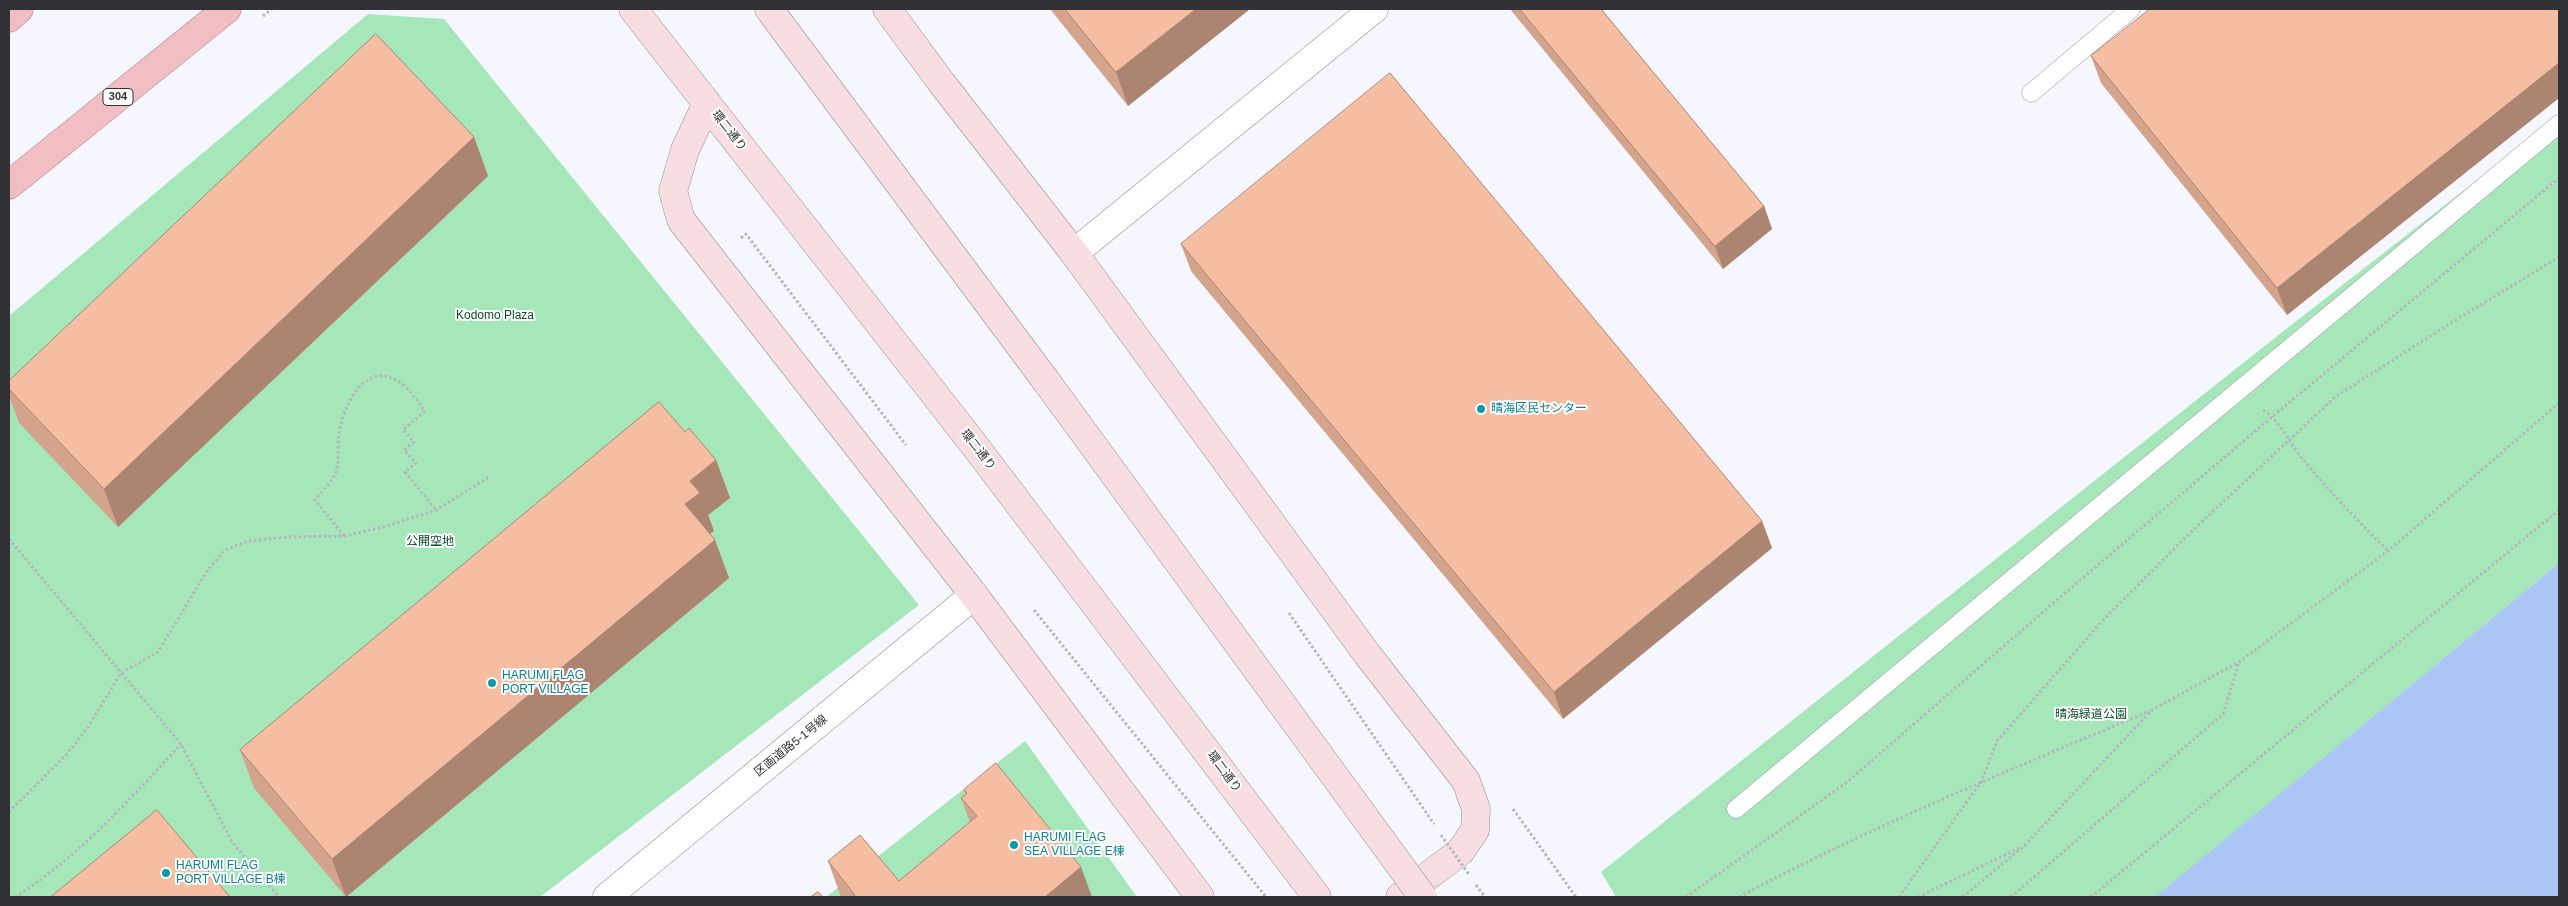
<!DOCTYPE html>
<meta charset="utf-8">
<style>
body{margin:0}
#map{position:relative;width:2568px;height:906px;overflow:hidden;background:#f6f7fe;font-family:Arial,sans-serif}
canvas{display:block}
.frame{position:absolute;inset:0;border:10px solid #323236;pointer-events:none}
</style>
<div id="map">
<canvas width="2568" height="906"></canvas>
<div class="frame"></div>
</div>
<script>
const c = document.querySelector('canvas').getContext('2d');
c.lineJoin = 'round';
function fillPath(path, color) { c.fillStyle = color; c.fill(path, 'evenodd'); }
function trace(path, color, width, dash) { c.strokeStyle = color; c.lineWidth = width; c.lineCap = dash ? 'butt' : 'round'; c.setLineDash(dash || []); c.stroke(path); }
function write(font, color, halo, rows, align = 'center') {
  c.font = font + ' Arial,"Noto Sans JP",sans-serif'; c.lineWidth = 4; c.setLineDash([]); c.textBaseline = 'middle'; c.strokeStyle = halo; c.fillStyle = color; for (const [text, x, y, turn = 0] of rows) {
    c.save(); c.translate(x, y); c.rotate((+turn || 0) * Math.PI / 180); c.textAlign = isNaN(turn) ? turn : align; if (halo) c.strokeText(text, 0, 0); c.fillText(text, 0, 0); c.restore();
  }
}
const green = new Path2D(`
 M368 14 444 19 919 605 540 897H9V316Z
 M2559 116V563L2156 897H1616L1601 872 2267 344Z
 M1025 741 1137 897H826Z`);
const water = new Path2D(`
 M2559 563V897H2155Z`);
const path = new Path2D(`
 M263 16 272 9
 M741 238 746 234 906 445
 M2263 410C2281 422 2288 441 2301 457 2328 490 2358 521 2388 551
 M344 536 315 500C321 492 332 482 336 472 340 461 337 446 339 434 343 408 362 362 396 380 408 386 417 401 425 411L403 430 414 442 404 450 416 463 405 472 436 510
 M9 539 181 744 232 842 279 897
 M1034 610 1266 897
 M1289 613 1434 824
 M1513 809 1576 897
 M9 812 67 754 88 727 121 673 158 652 207 571 225 550 248 541 288 537 344 536 387 526 436 510 489 477
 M1476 885 1485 897
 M15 897C80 856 129 800 181 744
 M1686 897 1846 783 2051 605 2273 416 2559 178
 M1739 897C1872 826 2012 769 2150 711
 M1899 897 1981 782 1997 741 2102 621 2190 533 2335 397 2443 328 2559 257
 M1918 897 2019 848
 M1963 897 2025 845 2152 710 2239 662 2388 551 2559 403
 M2011 897 2223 714 2239 662
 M2091 897 2559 510`);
const service = new Path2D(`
 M2031 93 2131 9
 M1736 809 2559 124`);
const tertiary = new Path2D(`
 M1074 253 1374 9
 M607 897 974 595`);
const secondary = new Path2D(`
 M633 9 972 442 1317 897
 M769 9 1049 385
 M887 9 941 82 1074 253 1367 654 1466 781 1476 809 1475 830 1461 851 1400 897
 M707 103 685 150 673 191 681 220 974 595 1200 897`);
const primary = new Path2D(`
 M9 18 19 9
 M9 185 227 9`);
const pathBridge = new Path2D(`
 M1441 835 1470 876`);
const secondaryBridge = new Path2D(`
 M1049 385 1423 897`);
const wall = new Path2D(`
 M1050 9H1250L1128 106Z
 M1510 9H1601L1764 206 1772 229 1723 269Z
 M2559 9V98L2287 315 2101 83 2091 56Z
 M474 137 488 176 118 527 19 423 9 396V381Z
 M1181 244 1762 521 1772 548 1563 719 1191 271Z
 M716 460 730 498 708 515 714 531 710 534 729 578 346 897 254 788 240 750Z
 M964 790 1092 897H841L828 861 899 881 970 822 961 798 965 794Z`);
const shadedWall = new Path2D(`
 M1196 9H1250L1128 106 1116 72Z
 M2559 63V98L2287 315 2277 288Z
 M474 137 488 176 118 527 104 489Z
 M1764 206 1772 229 1723 269 1715 246Z
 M716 460 730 498 708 515 714 531 699 542 685 504 690 481Z
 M1762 521 1772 548 1563 719 1554 692Z
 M715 540 729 578 346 897 332 859Z
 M1081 867 1092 897H1045Z`);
const building = new Path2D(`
 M1065 9H1196L1116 72Z
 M1520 9H1601L1764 206 1715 246Z
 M2150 9H2559V63L2277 288 2091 56Z
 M376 34 474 137 104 489 9 389V381Z
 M1390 73 1762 521 1554 692 1181 244Z
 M659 402 685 432 689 428 716 460 690 481 700 493 685 504 715 540 332 859 240 750Z
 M996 763 1081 867 1045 897H852L855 895 828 861 860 835 899 881 977 816 961 798 967 793 964 790Z
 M157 810 230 897H51Z
 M818 892 823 897H811Z`);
const markers = [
 [1481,409,5,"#0f9aa8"],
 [492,683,5,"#0f9aa8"],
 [1014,845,5,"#0f9aa8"],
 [166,873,5,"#0f9aa8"]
];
const shields = [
 [118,97,30]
];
const shieldNames = [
 ["304",118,97]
];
const streetNames = [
 ["環二通り",729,131,52],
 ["環二通り",978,450,52],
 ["区画道路5-1号線",791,746,-39],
 ["環二通り",1224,772,53]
];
const parkNames = [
 ["Kodomo Plaza",495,316],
 ["公開空地",430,542],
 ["晴海緑道公園",2091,715]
];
const cultureNames = [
 ["晴海区民センター",1491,409],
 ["HARUMI FLAG",502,676],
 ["PORT VILLAGE",502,690],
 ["HARUMI FLAG",1024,838],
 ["SEA VILLAGE E棟",1024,852],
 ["HARUMI FLAG",176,866],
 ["PORT VILLAGE B棟",176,880]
];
fillPath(green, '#a6e7ba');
fillPath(water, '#abc5f5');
trace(service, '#8d8d97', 19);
trace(tertiary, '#8d8d97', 29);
trace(secondary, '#8d8d97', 29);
trace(primary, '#a87078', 29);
trace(path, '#b5b6bc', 3, [2.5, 2.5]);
trace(service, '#fff', 18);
trace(tertiary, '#fff', 28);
trace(secondary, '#f8dee1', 28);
trace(primary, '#f1bec3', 28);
trace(secondaryBridge, '#8d8d97', 29, []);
trace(pathBridge, '#b5b6bc', 3, [2.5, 2.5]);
trace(secondaryBridge, '#f8dee1', 28);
fillPath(wall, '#d3a38c');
fillPath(shadedWall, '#ac8572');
fillPath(building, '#f5bea3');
trace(building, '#ac8572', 1);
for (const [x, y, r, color] of markers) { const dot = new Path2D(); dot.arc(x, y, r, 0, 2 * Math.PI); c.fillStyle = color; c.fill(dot); trace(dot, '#fff', 2); }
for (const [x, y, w] of shields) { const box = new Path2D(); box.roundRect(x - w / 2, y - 8.5, w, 17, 4); c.fillStyle = '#fff'; c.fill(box); trace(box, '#323236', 1); }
write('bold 11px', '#323236', null, shieldNames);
write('12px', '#323236', '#fff', streetNames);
write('12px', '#074f29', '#fff', parkNames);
write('12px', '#0d838f', '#fff', cultureNames, 'left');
</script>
